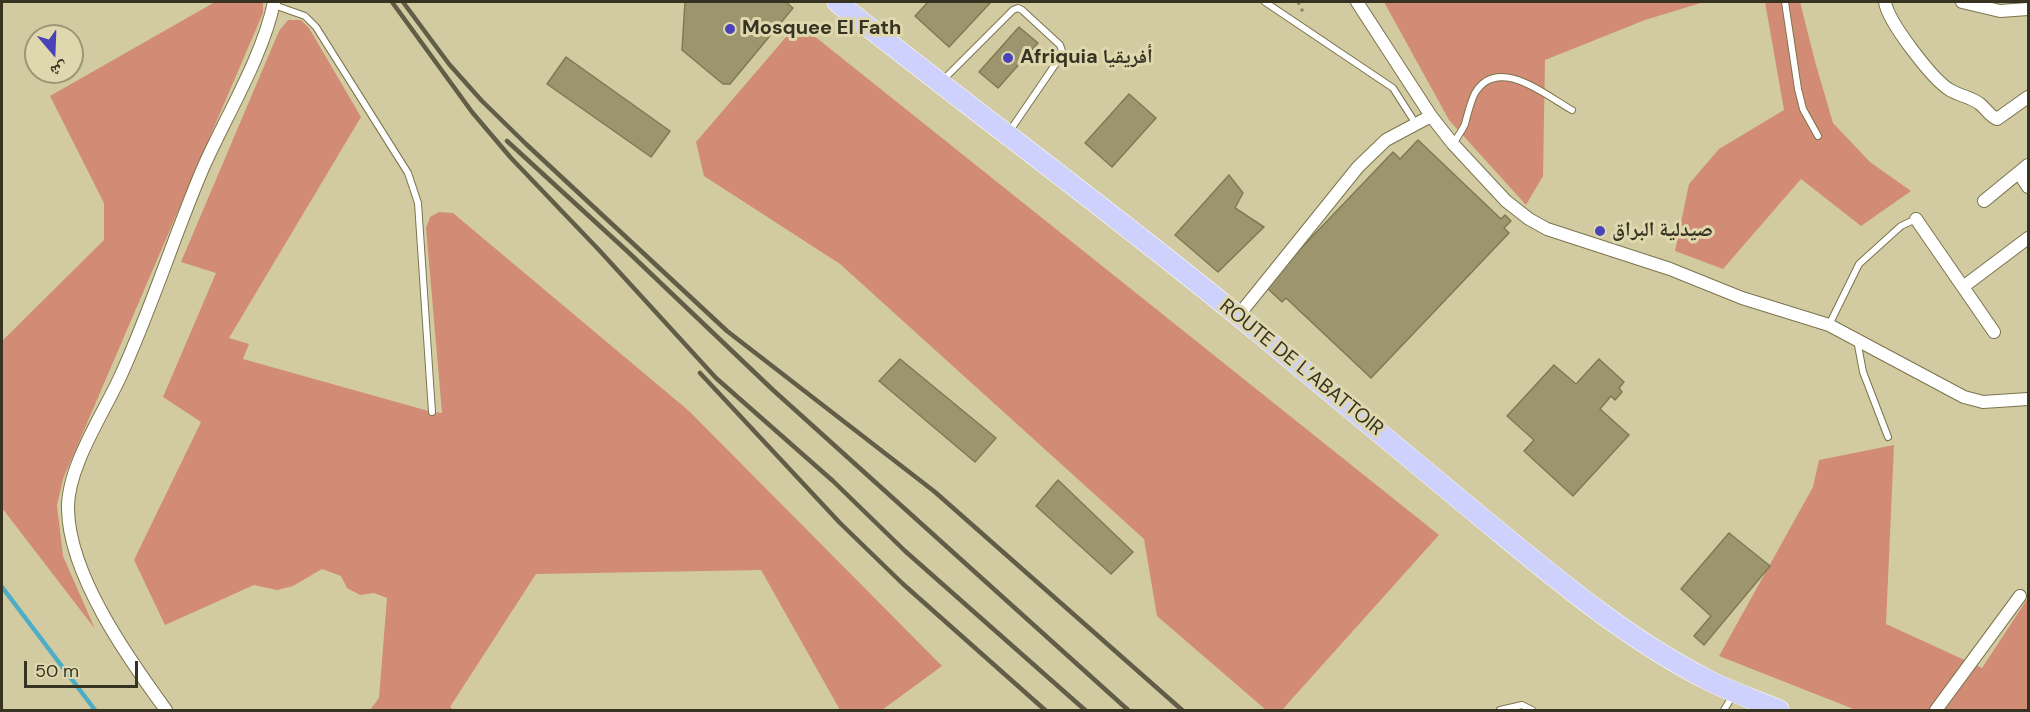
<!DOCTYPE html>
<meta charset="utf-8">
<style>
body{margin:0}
#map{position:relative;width:2030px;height:712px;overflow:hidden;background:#d2cba1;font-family:"DM Sans","Noto Naskh Arabic",sans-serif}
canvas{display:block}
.frame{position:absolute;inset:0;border:3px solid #363323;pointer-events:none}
.north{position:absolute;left:24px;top:24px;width:60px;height:60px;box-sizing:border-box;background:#dfd8ae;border:2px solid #9b9676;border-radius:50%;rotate:161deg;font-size:16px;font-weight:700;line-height:24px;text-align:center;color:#363323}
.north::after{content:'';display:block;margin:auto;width:21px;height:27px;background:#4942b8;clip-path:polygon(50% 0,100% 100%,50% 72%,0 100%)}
.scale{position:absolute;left:24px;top:661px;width:114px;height:27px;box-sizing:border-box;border:3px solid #363323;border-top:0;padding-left:8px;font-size:18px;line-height:21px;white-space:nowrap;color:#363323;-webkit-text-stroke:4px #dfd8ae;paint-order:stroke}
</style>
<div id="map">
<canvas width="2030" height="712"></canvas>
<div class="frame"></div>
<div class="north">ش</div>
<div class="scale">50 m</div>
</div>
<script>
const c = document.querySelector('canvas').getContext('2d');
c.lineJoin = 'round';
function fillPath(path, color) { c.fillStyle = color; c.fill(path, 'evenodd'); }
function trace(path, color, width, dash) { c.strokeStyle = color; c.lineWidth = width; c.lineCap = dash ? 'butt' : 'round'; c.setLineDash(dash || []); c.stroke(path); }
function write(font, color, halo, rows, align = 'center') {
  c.font = font + ' "DM Sans","Noto Naskh Arabic",sans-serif'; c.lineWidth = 6; c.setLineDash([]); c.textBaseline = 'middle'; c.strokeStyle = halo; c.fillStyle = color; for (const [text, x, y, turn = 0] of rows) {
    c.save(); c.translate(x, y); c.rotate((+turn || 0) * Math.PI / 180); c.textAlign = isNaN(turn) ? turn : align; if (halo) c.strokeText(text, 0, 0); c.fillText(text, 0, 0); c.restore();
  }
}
const green = new Path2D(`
 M215 2H263V13L63 479 57 505 63 556 95 629 2 508V341L104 240V203L50 96Z
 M1384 2H1704L1645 20 1545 60 1543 176 1526 205 1449 120Z
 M1765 2H1800L1816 65 1833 123 1870 162 1911 191 1861 226 1801 179 1723 269 1675 251 1689 184 1719 149 1784 110Z
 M288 20H301L309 28 361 117 229 338 249 344 243 359 432 412 442 413 426 228 430 217 439 212 453 213 689 411 942 666 882 710H840L761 570 536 574 450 707 454 710H370L379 698 387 598 374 593 360 595 347 588 341 576 322 569 293 586 277 590 254 585 165 625 134 560 201 422 163 397 216 273 181 262 279 31Z
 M798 23 1439 535 1282 710H1266L1157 616 1144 539 840 264 704 176 696 142Z
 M1894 445 1886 624 1982 668 2028 598V710H1856L1719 656 1813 487 1819 460Z`);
const stream = new Path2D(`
 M2 587 95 710`);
const building = new Path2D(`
 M685 2H786L793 8 730 84H723L682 50Z
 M928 2H991L949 47 915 16Z
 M1019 27 1038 43 998 88 979 72Z
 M566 57 670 131 651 157 547 84Z
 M1129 94 1156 118 1112 167 1085 143Z
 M1418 140 1501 219 1505 215 1511 221 1504 228 1509 233 1371 378 1286 298 1282 302 1265 286 1393 152 1400 159Z
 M1229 175 1243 193 1235 208 1264 227 1218 272 1175 235Z
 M900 359 996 438 975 462 879 381Z
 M1599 359 1624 382 1619 388 1622 392 1615 400 1611 396 1600 409 1629 435 1573 496 1524 451 1534 440 1507 416 1554 365 1576 384Z
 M1058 480 1133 552 1111 574 1036 506Z
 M1729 533 1770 566 1704 645 1694 636 1711 616 1681 589Z`);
const path = new Path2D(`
 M1298 2 1304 14`);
const service = new Path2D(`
 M1265 2 1393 88 1416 124
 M1785 2 1798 89 1803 109 1818 136
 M274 5 305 16 316 27 408 173 418 203 432 412
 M942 81 1013 10 1018 8 1022 10 1060 45 1062 51 1061 56 1009 132
 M1453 144C1457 137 1462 131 1465 124 1468 113 1470 103 1475 93 1498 55 1545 95 1572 110
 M1829 325 1859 264 1901 226 1916 219
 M1857 340 1863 372 1888 437
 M1500 710 1522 705 1532 710
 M1724 710 1733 695`);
const minor = new Path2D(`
 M1357 2 1431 116 1453 144 1506 201 1529 219 1547 229 1670 269 1742 298 1829 325 1964 397 1983 402 2028 399
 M1885 2C1888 22 1933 80 1950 90 1960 96 1971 97 1980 104 1986 109 1990 116 1997 119L2028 97
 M1962 2 2000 11 2028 9
 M2019 173 2028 187
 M1984 201 2028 165
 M1916 219 1994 332
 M1963 287 2028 238
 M1238 316 1358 167 1386 140 1431 116
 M166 710C128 658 69 575 68 509 67 467 104 413 121 375 152 307 174 236 203 168 226 116 263 56 274 2
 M1936 710 2020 596`);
const primary = new Path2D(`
 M837 2C976 113 1120 218 1258 332 1332 394 1407 456 1482 518 1553 576 1625 638 1708 680 1731 692 1756 700 1779 710`);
const rail = new Path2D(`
 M392 2 472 112 511 158 599 250 716 378 833 481 905 551 1085 710
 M403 2 449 64 482 101 526 144 727 331 935 492 1182 710
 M507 141 626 250 773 390 1128 710
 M700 373 840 523 903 584 1045 710`);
const markers = [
 [730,29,6,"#4942b8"],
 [1008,58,6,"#4942b8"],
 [1600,231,6,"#4942b8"]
];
const poiNames = [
 ["Mosquee El Fath",742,29],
 ["Afriquia أفريقيا",1020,58],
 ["صيدلية البراق",1612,231]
];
const streetNames = [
 ["ROUTE DE L’ABATTOIR",1301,368,39]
];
fillPath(green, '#d28c75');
trace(stream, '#4dacc6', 4.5);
fillPath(building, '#9c956d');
trace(building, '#807a52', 1.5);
trace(service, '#7b744d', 8);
trace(minor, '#7b744d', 14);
trace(primary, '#fff', 21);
trace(path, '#8a8567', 3, [3, 4.5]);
trace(service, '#fff', 6);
trace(minor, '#fff', 12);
trace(primary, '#cdd1fc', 20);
trace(rail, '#615d46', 4.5);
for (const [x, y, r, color] of markers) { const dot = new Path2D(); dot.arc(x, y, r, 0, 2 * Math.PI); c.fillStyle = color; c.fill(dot); trace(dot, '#dfd8ae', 2); }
write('bold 20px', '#363323', '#dfd8ae', poiNames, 'left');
write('20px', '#363323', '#dfd8ae', streetNames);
</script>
